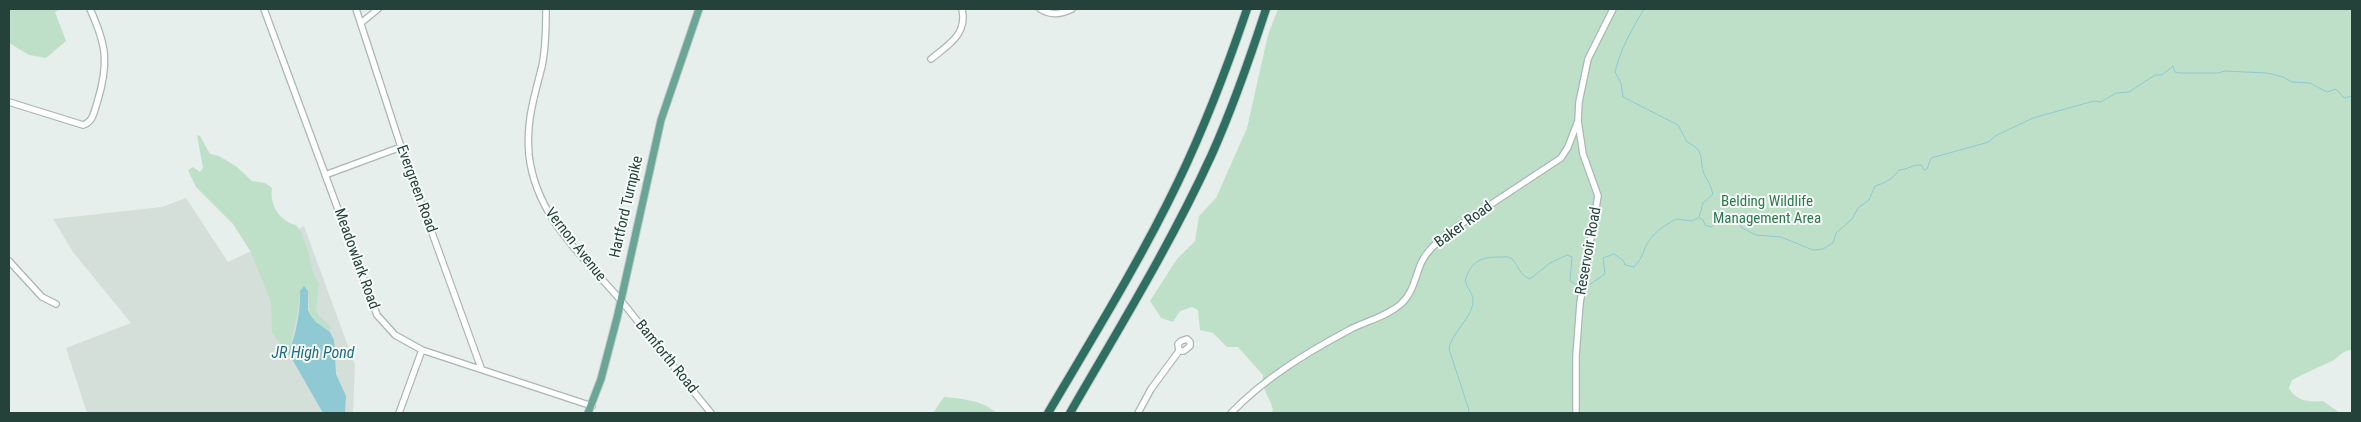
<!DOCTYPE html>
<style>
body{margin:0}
#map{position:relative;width:2361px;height:422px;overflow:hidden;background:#e6efeb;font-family:"Roboto Condensed",sans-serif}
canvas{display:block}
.frame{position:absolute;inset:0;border:10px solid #24423a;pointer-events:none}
</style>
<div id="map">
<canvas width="2361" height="422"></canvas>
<div class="frame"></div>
</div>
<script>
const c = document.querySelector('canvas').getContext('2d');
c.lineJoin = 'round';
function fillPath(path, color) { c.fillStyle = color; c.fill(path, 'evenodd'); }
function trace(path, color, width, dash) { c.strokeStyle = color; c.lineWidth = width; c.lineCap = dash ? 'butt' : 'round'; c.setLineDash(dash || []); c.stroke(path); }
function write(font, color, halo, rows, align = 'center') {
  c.font = font + ' "Roboto Condensed",sans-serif'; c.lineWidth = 4; c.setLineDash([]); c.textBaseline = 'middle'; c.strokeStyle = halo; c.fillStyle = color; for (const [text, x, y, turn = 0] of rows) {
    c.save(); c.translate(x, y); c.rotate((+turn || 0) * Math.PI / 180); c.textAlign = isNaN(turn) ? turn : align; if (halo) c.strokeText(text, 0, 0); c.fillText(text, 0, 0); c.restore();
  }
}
const built = new Path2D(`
 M186 198 228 262 304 226 355 365 353 413H87L66 348 131 323 73 252 53 219 162 207Z`);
const green = new Path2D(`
 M9 9H61L55 12 66 41 46 58 29 55 9 43Z
 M1278 9H2352V350C2342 350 2340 357 2332 361 2319 367 2305 373 2292 380L2289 388C2296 402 2310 402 2323 401L2340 413H1271L1273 410C1270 396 1261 390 1263 375L1238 347H1227L1213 333 1200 330 1198 310 1192 307 1180 311 1173 322 1161 318 1150 301 1177 259 1195 241 1199 216 1216 198 1247 128 1268 35Z
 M197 135 200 136 210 154 219 156 237 167 252 181 265 183 272 188C269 204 280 222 296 225L301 232 309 254 313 273 319 284 316 310 319 316 330 326V332C307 314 311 320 308 291H300C301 309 287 347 291 359L272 332 271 302 251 252 233 224 196 187 188 170 193 167 200 172 203 168Z
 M944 397C964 399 981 400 997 413H933Z`);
const water = new Path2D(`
 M304 286 308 291V310L311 316 316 322 330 332 334 340 336 374 346 396 345 413H323L288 352C296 339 301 306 300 291Z`);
const stream = new Path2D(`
 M1644 9C1632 29 1620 50 1615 72L1621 83 1623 97 1678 125 1687 142C1707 151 1698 162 1705 176 1709 182 1711 187 1713 194L1703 203 1699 217
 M1699 218 1703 220 1705 225 1711 227 1716 223H1739L1742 228 1756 235 1781 237 1813 250 1823 249 1833 243 1836 233 1852 219 1858 208 1869 200 1875 186C1885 183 1893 179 1899 170 1907 170 1913 164 1921 165L1924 170 1927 169 1931 158 1989 142 1995 136 2033 118 2094 101 2101 102 2116 93 2129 92 2155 75H2162L2173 66 2175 72 2178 73H2218L2225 71 2267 73 2283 77 2292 82 2310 83 2327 92 2336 89 2344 98 2352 96
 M1586 287 1605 274 1603 258 1614 254 1623 260 1625 265 1634 267C1641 260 1642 255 1646 246 1652 233 1664 226 1676 219L1692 221 1698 218
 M1468 413 1469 410 1449 349C1452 331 1474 317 1473 299 1472 293 1467 287 1465 281 1471 261 1481 257 1500 257 1505 257 1508 256 1512 259 1519 266 1519 275 1530 279L1550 263 1567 255 1572 257 1570 281 1579 286`);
const minor = new Path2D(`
 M264 9 377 315 395 335 422 350 592 406
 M356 9 401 147 481 368
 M546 9C546 28 546 47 542 66 534 98 526 121 529 155 536 218 585 258 623 303 653 340 681 377 711 413
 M1040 9C1051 16 1061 14 1072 9
 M361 23 378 9
 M931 59C948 45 968 34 962 9
 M9 102 83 125C93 122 94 112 97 103 109 64 107 46 90 9
 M325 175 401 147
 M9 261 42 297 56 304
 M399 413 422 350
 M1138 413 1151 389 1179 351 1178 344 1181 341 1187 339 1190 342V346L1184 351H1179
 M1231 413C1265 378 1306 353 1349 330 1366 321 1386 317 1401 304 1413 293 1415 278 1421 263 1427 250 1439 241 1449 232L1561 158 1568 147 1578 121
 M1576 413V356L1580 303 1598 196 1583 154 1578 121 1579 102 1588 59 1613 9`);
const major = new Path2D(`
 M588 413 601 379 617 318 661 120 699 9`);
const highway = new Path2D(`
 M1048 413C1093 337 1140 261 1178 182 1205 126 1227 68 1247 9
 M1070 413C1119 328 1171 244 1212 154 1233 107 1250 58 1266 9`);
const streetNames = [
 ["Evergreen Road",416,189,70],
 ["Hartford Turnpike",627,207,-77],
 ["Baker Road",1464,225,-36],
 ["Vernon Avenue",575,245,52],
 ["Reservoir Road",1589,251,-80],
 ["Meadowlark Road",356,259,70],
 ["Bamforth Road",666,357,51]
];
const parkNames = [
 ["Belding Wildlife",1767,202],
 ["Management Area",1767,219]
];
const waterNames = [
 ["JR High Pond",313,354]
];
fillPath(built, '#d4dfda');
fillPath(green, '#bfe0c8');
fillPath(water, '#8ec9d4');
trace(stream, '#8ec9d4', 1);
trace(minor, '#a8b8b2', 8);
trace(major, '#c2cac8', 9);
trace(highway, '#c2cac8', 10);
trace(minor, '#fff', 5.5);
trace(major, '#6aa596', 7);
trace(highway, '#2f6f62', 8);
write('15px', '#24423a', '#f7fbf9', streetNames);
write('15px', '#2d7a4b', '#f7fbf9', parkNames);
write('italic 16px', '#1c6f80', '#f7fbf9', waterNames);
</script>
